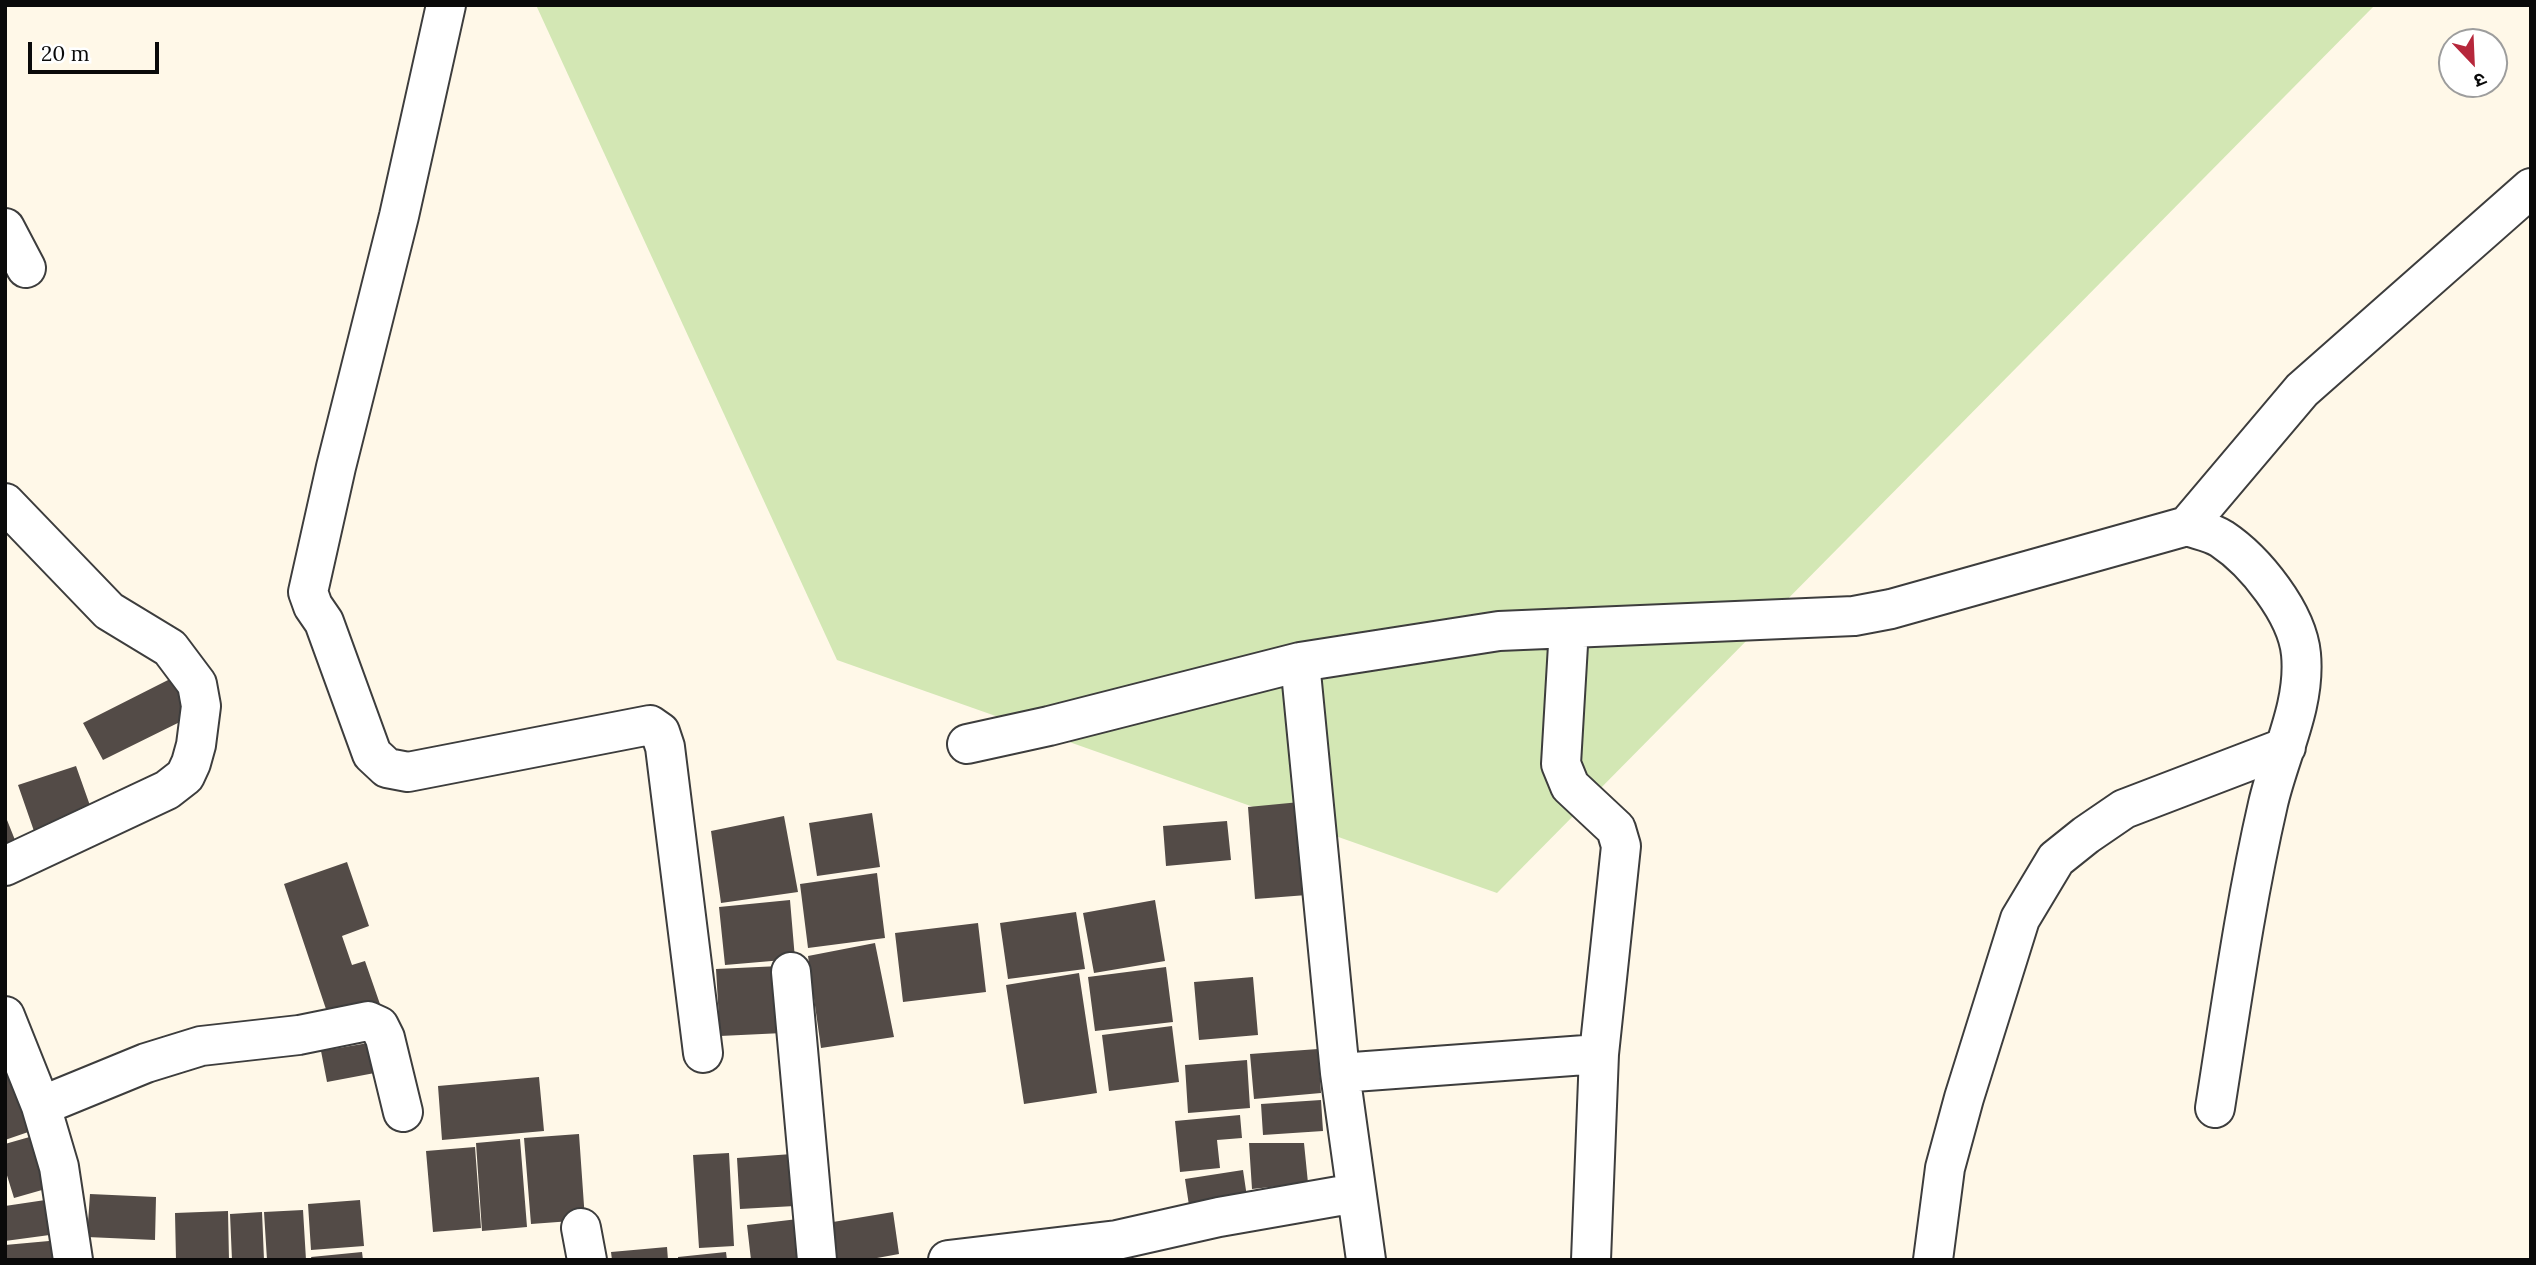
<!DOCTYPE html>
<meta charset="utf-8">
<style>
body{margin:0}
#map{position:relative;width:2536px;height:1265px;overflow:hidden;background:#fff8e8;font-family:Lora,"Noto Sans Devanagari",serif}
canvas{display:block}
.frame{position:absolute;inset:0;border:7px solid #0a0a0a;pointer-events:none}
.north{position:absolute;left:2438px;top:28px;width:70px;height:70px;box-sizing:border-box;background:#fff;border:2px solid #9d9d9d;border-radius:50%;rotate:157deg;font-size:19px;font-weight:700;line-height:28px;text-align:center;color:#0a0a0a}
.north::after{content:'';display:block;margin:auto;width:24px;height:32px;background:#b6273b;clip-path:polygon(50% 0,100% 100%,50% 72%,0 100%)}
.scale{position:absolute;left:28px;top:42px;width:131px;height:32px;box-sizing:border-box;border:4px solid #0a0a0a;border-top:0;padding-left:9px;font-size:21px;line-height:24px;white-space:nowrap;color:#0a0a0a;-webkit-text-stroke:5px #fff;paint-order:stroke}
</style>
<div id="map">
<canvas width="2536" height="1265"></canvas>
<div class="frame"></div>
<div class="north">उ</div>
<div class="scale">20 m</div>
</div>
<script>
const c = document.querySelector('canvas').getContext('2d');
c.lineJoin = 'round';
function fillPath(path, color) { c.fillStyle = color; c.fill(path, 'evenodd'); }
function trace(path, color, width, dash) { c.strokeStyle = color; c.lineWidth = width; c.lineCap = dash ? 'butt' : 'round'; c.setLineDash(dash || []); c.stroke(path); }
const green = new Path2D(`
 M536 5H2375L1497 893 837 660Z`);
const building = new Path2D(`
 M174 677 194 715 103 760 83 723Z
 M76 766 93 814 35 834 18 785Z
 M1300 802 1307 895 1255 899 1248 807Z
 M872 813 880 867 817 876 809 823Z
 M5 815 17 845 5 851Z
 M784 816 798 892 721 903 711 831Z
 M1227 821 1231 860 1166 866 1163 826Z
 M347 862 369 926 342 936 352 965 365 961 381 1007 331 1024 284 884Z
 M877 873 885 938 808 948 800 884Z
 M790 900 795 959 725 965 719 907Z
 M1155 900 1165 961 1094 973 1083 913Z
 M1076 912 1085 969 1008 979 1000 923Z
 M978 923 986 992 903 1002 895 933Z
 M875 943 894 1037 821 1048 808 956Z
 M780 966 783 1033 720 1036 716 969Z
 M1166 967 1173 1022 1095 1031 1088 977Z
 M1079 973 1097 1093 1024 1104 1006 985Z
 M1253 977 1258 1035 1199 1040 1194 982Z
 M1172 1026 1179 1082 1109 1091 1102 1035Z
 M5 1042 37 1129 5 1140Z
 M374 1042 380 1072 327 1082 321 1051Z
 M1318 1049 1321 1093 1254 1099 1250 1054Z
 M1247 1060 1250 1108 1188 1113 1185 1065Z
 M539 1077 544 1131 442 1140 438 1086Z
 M1321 1100 1323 1131 1263 1135 1261 1104Z
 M1240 1115 1242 1138 1217 1140 1220 1168 1180 1172 1175 1121Z
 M40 1134 56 1186 14 1198 5 1169V1144Z
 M579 1134 585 1220 531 1224 524 1138Z
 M520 1139 527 1227 482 1231 476 1143Z
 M1249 1143H1304L1308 1183 1252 1189Z
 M475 1147 481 1228 433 1232 426 1151Z
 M729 1153 734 1246 699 1248 693 1155Z
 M792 1154 795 1206 740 1209 737 1158Z
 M1243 1170 1248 1204 1190 1212 1185 1179Z
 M90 1194 156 1197 155 1240 87 1237Z
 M52 1199 57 1234 5 1241V1206Z
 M360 1200 364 1246 311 1250 308 1204Z
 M303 1210 306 1260H267L264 1212Z
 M228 1211 229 1260H176L175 1213Z
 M262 1212 264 1260H232L230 1214Z
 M893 1212 899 1254 866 1260H827L821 1224Z
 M798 1219 802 1260H751L747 1225Z
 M60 1240 62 1260H5V1245Z
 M667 1247 668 1260H612L611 1252Z
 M362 1252 363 1260H312L311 1257Z
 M726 1252 727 1260H678V1257Z`);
const minor = new Path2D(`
 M446 5 399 216 336 467 308 592 313 606 324 622 372 754 387 768 408 772 650 725 660 732 665 747 703 1053
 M5 228 26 268
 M5 503 109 611 170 648 197 684 201 706 196 745 191 763 185 776 167 790 5 866
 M2187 526 2302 390 2531 188
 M1569 628 1561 764 1570 786 1616 829 1621 846 1599 1054 1591 1260
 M967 744 1049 726 1300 662
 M791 972 817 1260
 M5 1016 41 1106 59 1167 73 1260
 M1340 1073 1599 1054
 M41 1106 146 1063 201 1046 299 1035 368 1021 379 1026 385 1038 403 1112
 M581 1228 587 1260
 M948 1260 1117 1240 1219 1217 1356 1193
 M1366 1260 1340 1073 1300 662 1499 631 1854 616 1891 609 2187 526C2198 530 2212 532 2222 539 2255 561 2297 613 2301 654 2306 706 2279 755 2268 804 2245 904 2231 1007 2215 1108
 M1933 1260 1945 1168 1964 1098 2020 919 2056 859 2086 835 2124 809 2286 747`);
fillPath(green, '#d3e7b4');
fillPath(building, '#534b47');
trace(minor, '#3d3d3d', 42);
trace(minor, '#fff', 38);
</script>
